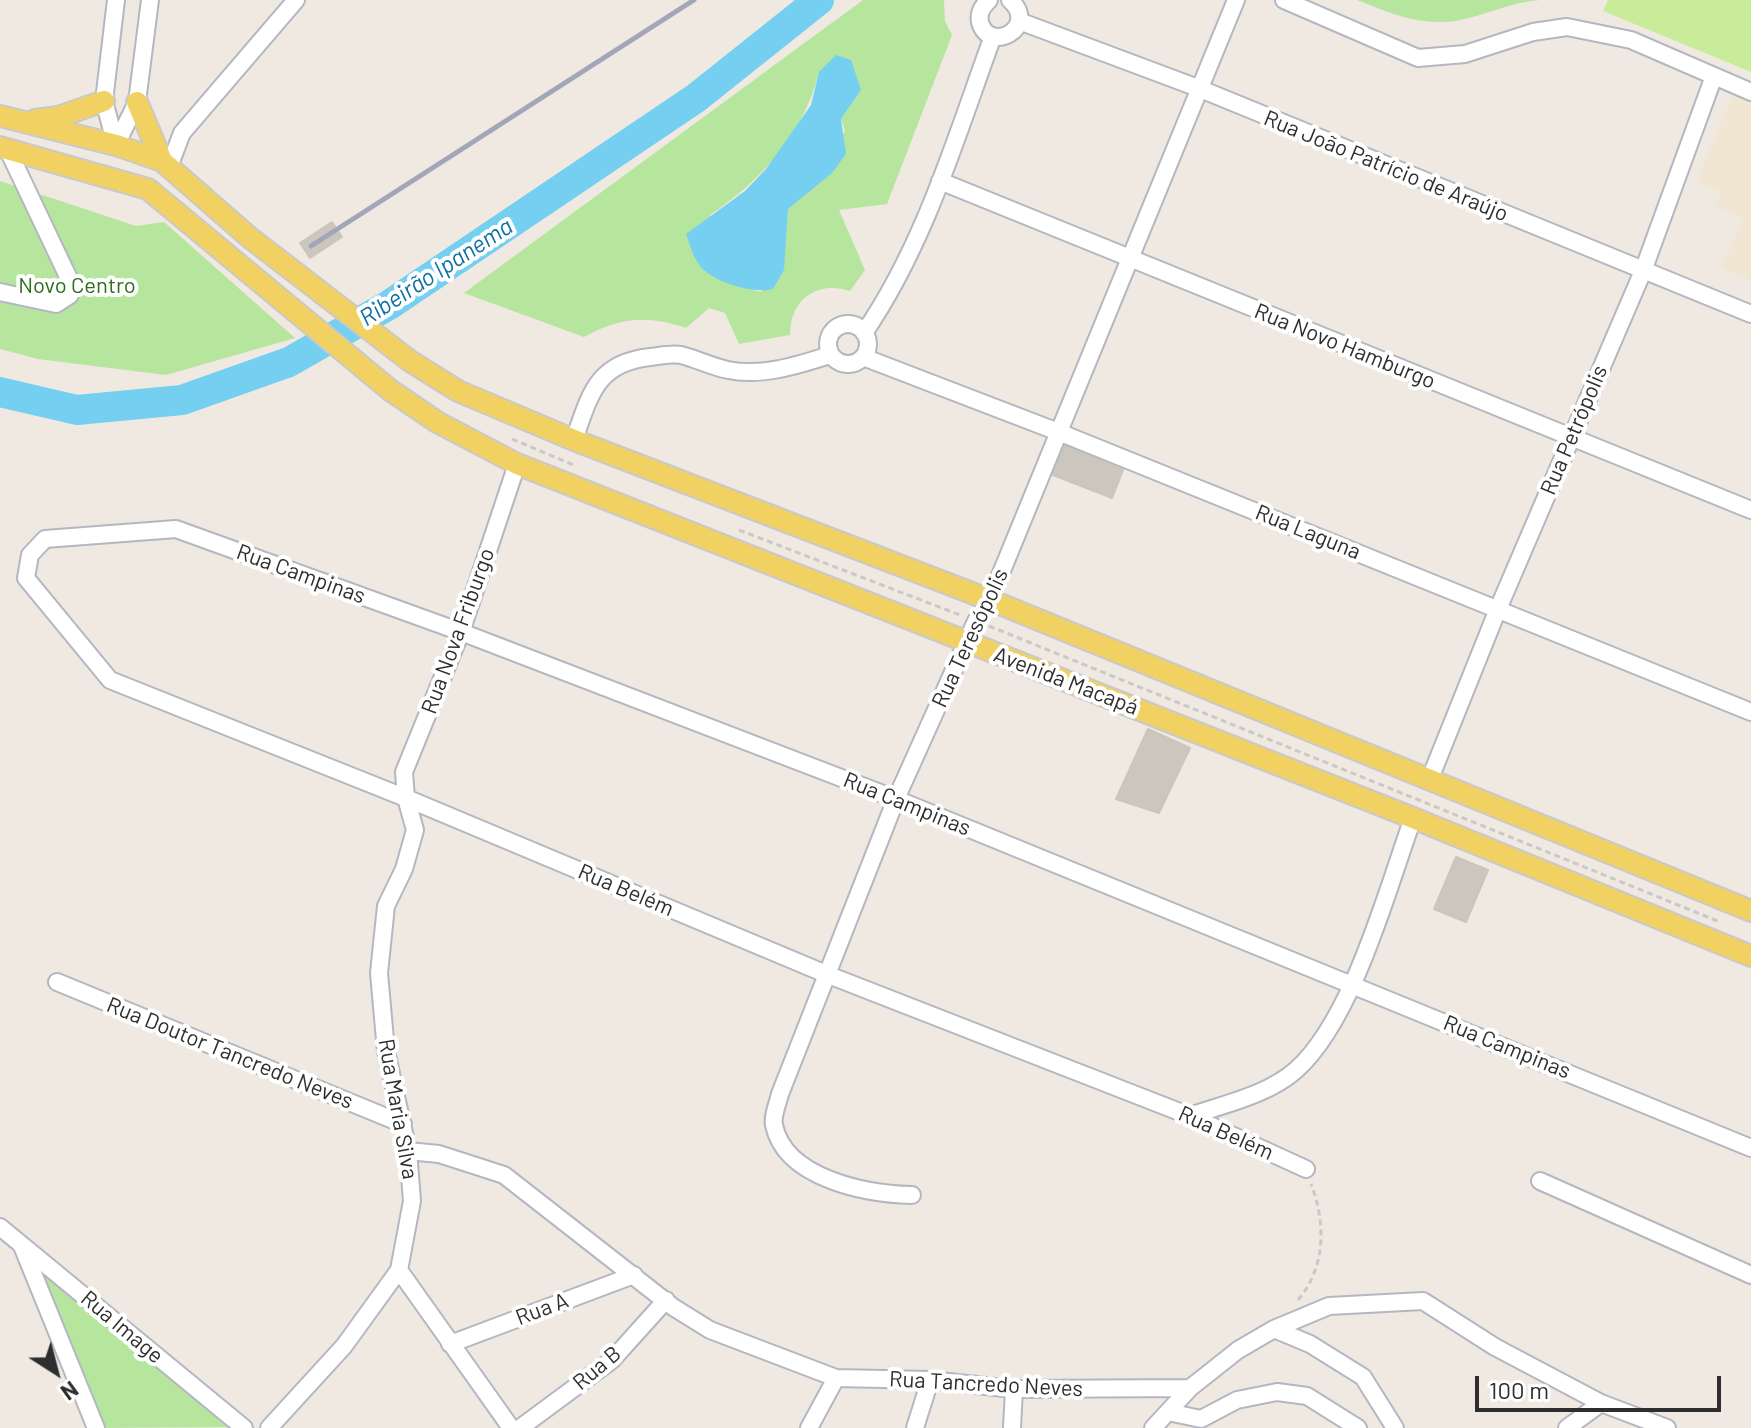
<!DOCTYPE html>
<meta charset="utf-8">
<style>
body{margin:0}
#map{position:relative;width:1751px;height:1428px;overflow:hidden;background:#efe9e1;font-family:Barlow,sans-serif}
canvas{display:block}
.north{position:absolute;left:16px;top:1332px;width:80px;height:80px;-webkit-text-stroke:6px #fff;paint-order:stroke;rotate:144deg;font-size:22px;font-weight:700;line-height:32px;text-align:center;color:#2e2e2e}
.north::after{content:'';display:block;margin:auto;width:28px;height:36px;background:#2e2e2e;clip-path:polygon(50% 0,100% 100%,50% 72%,0 100%)}
.scale{position:absolute;left:1475px;top:1376px;width:246px;height:36px;box-sizing:border-box;border:4px solid #2e2e2e;border-top:0;padding-left:10px;font-size:24px;line-height:28px;white-space:nowrap;color:#2e2e2e;-webkit-text-stroke:6px #fff;paint-order:stroke}
</style>
<div id="map">
<canvas width="1751" height="1428"></canvas>
<div class="north">N</div>
<div class="scale">100 m</div>
</div>
<script>
const c = document.querySelector('canvas').getContext('2d');
c.lineJoin = 'round';
function fillPath(path, color) { c.fillStyle = color; c.fill(path, 'evenodd'); }
function trace(path, color, width, dash) { c.strokeStyle = color; c.lineWidth = width; c.lineCap = dash ? 'butt' : 'round'; c.setLineDash(dash || []); c.stroke(path); }
function write(font, color, halo, rows, align = 'center') {
  c.font = font + ' Barlow,sans-serif'; c.lineWidth = 8; c.setLineDash([]); c.textBaseline = 'middle'; c.strokeStyle = halo; c.fillStyle = color; for (const [text, x, y, turn = 0] of rows) {
    c.save(); c.translate(x, y); c.rotate((+turn || 0) * Math.PI / 180); c.textAlign = isNaN(turn) ? turn : align; if (halo) c.strokeText(text, 0, 0); c.fillText(text, 0, 0); c.restore();
  }
}
const education = new Path2D(`
 M1734 93 1751 100V281L1721 268 1744 219 1715 207 1721 192 1696 182Z`);
const green = new Path2D(`
 M863 0H944L945 21 952 35 887 204 839 210 865 270 850 291C816 280 790 300 790 335L739 344 725 313 709 308 686 328C648 315 620 317 584 337L464 293ZM819 72 861 90 841 119 845 131 805 193 788 209 785 237 761 292 740 285 710 215C761 181 804 133 819 72Z
 M1357 0H1540C1510 2 1484 16 1455 21 1420 26 1389 13 1357 0Z
 M0 181 136 226 164 222 295 338 166 375 38 359 0 349Z
 M31 1257 232 1427 100 1428Z`);
const pitch = new Path2D(`
 M1608 0H1751V72L1603 11Z`);
const water = new Path2D(`
 M836 55 851 60 861 90 841 119 846 154 832 173 788 209 784 270 773 289C754 294 716 283 702 268 694 260 690 245 686 234L745 191 766 169 811 105 819 72Z`);
const river = new Path2D(`
 M0 392 77 410 182 400 289 362 389 305 696 98 819 0`);
const building = new Path2D(`
 M332 222 342 237 310 258 300 243Z
 M1065 446 1123 470 1112 498 1053 475Z
 M1148 729 1190 748 1159 813 1116 799Z
 M1456 857 1488 870 1466 922 1434 909Z`);
const path = new Path2D(`
 M512 439 576 466
 M739 530 960 615
 M989 626 1720 922
 M1298 1300C1326 1267 1326 1223 1311 1184`);
const minor = new Path2D(`
 M116 0 104 101 116 145
 M989 0C983 6 978 12 980 22 989 55 1040 27 1010 0
 M1284 0 1418 58 1465 54 1533 32 1567 27 1631 40 1751 92
 M1019 21 1198 88 1751 314
 M116 145 137 102 150 0
 M169 167 182 133 296 0
 M940 181 1751 510
 M0 292 56 304 70 295 72 285 7 148
 M828 344a20 20 0 1 1 40 0a20 20 0 1 1-40 0Z
 M864 333C925 244 956 137 993 36
 M863 357 1061 433 1751 712
 M574 440C590 395 596 363 650 357 660 356 672 353 681 355 697 359 712 367 728 370 762 377 798 365 830 355
 M1429 781 1498 609 1643 271 1714 76
 M57 982 403 1124
 M1190 1116C1224 1104 1268 1095 1296 1070 1353 1019 1387 890 1413 818
 M408 1151 439 1154 504 1175 673 1307 710 1330 836 1378 930 1380 1014 1389 1190 1388 1238 1350 1274 1329 1329 1306 1423 1301 1495 1347 1601 1403 1667 1428
 M1306 1169 1190 1116 826 974 406 798 110 680 26 578 30 555 45 539 176 529 461 632 896 799 1751 1148
 M1540 1181 1751 1275
 M912 1195C867 1194 785 1179 774 1125 772 1116 778 1103 780 1094L896 799 976 621 990 600 1236 0
 M0 1227 244 1428
 M22 1246 96 1428
 M399 1270 511 1428
 M1274 1329 1310 1344 1363 1377 1395 1428
 M450 1344 634 1275
 M1168 1412 1201 1419 1237 1400 1277 1392 1307 1396 1358 1428
 M269 1428 344 1346 399 1270 412 1201 408 1151 386 1051 379 973 386 906 404 869 415 830 406 798 404 772 461 632 517 464
 M520 1428 612 1360 666 1300
 M809 1428 836 1378
 M915 1428 930 1380
 M1012 1428 1014 1389
 M1153 1428 1190 1388
 M1567 1428 1601 1403`);
const major = new Path2D(`
 M137 102 162 161
 M0 116 116 145 162 161 249 237 410 361 458 391 574 440 990 600 1751 911
 M35 120 58 117 104 101
 M0 147 148 189 390 390 437 422 517 464 1413 818 1751 956`);
const rail = new Path2D(`
 M311 246 694 0`);
const streetNames = [
 ["Rua João Patrício de Araújo",1386,166,22],
 ["Rua Novo Hamburgo",1345,346,22],
 ["Rua Petrópolis",1574,430,-67],
 ["Rua Laguna",1308,532,22],
 ["Rua Campinas",301,574,20],
 ["Rua Nova Friburgo",458,631,-70],
 ["Rua Teresópolis",970,638,-65],
 ["Avenida Macapá",1066,681,21],
 ["Rua Campinas",907,804,22],
 ["Rua Belém",626,890,23],
 ["Rua Campinas",1507,1047,22],
 ["Rua Doutor Tancredo Neves",230,1053,22],
 ["Rua Maria Silva",398,1109,80],
 ["Rua Belém",1226,1133,24],
 ["Rua A",542,1309,-21],
 ["Rua Image",122,1327,40],
 ["Rua B",597,1368,-40],
 ["Rua Tancredo Neves",986,1384,3]
];
const parkNames = [
 ["Novo Centro",77,286]
];
const waterNames = [
 ["Ribeirão Ipanema",436,272,-33]
];
fillPath(education, '#f0e6d1');
fillPath(green, '#b6e59e');
fillPath(pitch, '#c9ec9a');
fillPath(water, '#75cff0');
trace(river, '#75cff0', 30);
fillPath(building, '#cbc7bf');
trace(building, '#cbc5ba', 2);
trace(minor, '#b4b7c1', 20);
trace(major, '#c9c9c9', 24);
trace(path, '#c9c9c9', 3, [6, 4]);
trace(minor, '#fff', 16);
trace(major, '#f2d163', 20);
trace(rail, '#a3a6b8', 5);
write('22px', '#2e2e2e', '#fff', streetNames);
write('22px', '#2c6e1b', '#fff', parkNames);
write('italic 24px', '#0d6fa3', '#fff', waterNames);
</script>
